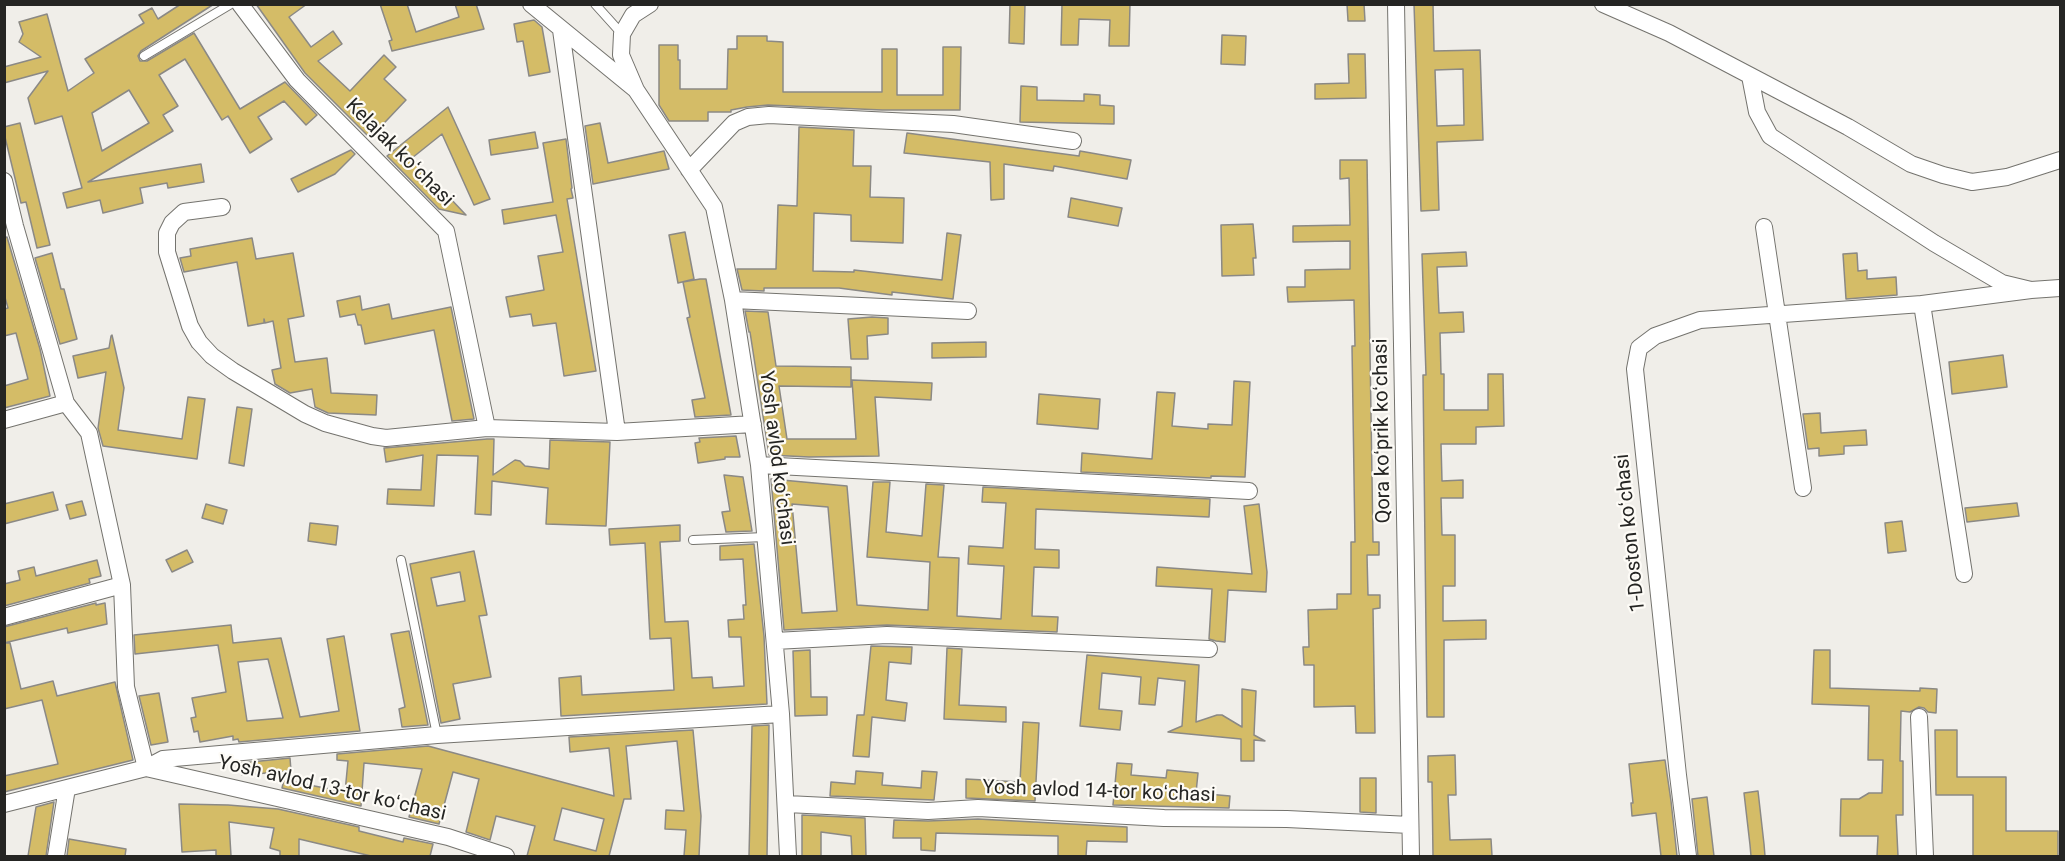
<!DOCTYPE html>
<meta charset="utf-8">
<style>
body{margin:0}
#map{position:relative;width:2065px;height:861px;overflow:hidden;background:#f0eee9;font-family:Roboto,sans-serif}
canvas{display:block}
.frame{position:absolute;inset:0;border:6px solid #252523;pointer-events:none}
</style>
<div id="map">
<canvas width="2065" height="861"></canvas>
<div class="frame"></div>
</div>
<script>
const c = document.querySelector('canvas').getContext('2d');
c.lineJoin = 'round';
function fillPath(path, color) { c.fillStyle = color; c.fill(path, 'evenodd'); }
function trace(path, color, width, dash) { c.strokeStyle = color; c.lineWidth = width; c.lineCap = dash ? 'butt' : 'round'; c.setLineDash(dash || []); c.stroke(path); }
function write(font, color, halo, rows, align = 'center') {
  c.font = font + ' Roboto,sans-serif'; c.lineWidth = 4.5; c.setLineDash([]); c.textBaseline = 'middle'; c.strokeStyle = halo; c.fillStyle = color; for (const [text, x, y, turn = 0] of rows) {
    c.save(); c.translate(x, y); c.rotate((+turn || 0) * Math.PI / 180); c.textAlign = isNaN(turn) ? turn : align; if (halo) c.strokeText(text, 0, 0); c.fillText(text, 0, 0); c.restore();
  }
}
const building = new Path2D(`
 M181 4H214L141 51 138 56 140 61H147L194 33 240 109 285 82 317 115 306 125 284 101 258 117 272 139 250 153 228 116 222 120 185 59 159 75 178 106 163 115 173 131 88 182 201 164 204 182 168 188 167 183 140 188 143 203 103 213 100 200 67 208 63 193 82 188 62 116 35 124 28 98 48 71 4 83V67L41 57 19 42 23 34 19 22 47 14 68 91 94 73 85 59 144 23 139 15 152 8 158 19ZM129 90 149 123 102 151 92 113Z
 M256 4H307L289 17 311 47 333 31 342 44 318 61 350 91 384 55 396 67 384 79 406 100 370 138 305 73Z
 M380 4H407L416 32 459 17 455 4H476L484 29 392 51 389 41 392 40Z
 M1010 4H1025L1024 44 1009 43Z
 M1062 4H1130L1129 46H1109L1110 20 1079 19 1078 45H1061Z
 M1347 4H1364L1365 21H1348Z
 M1414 4H1433L1434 51 1480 50 1483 140 1437 142 1439 210 1421 211ZM1463 69 1464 125 1437 126 1435 70Z
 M534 20 542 27 550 72 529 76 523 41 517 42 514 24Z
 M1222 35 1246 36 1245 65 1221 64Z
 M737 36H767V41L783 42V92H882V49H897V95H943V47H961L960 110H882L768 105 747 107 731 110V112H708V121H669L659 105V45H678V60H680V89H727L728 49H737Z
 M1348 54H1365L1366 98 1315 99V84L1349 83Z
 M1021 86 1037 87V100L1084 101V94L1100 95V105L1114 106V124L1020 122Z
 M448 107 490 199 474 205 442 134 412 158 466 215 439 209 387 156Z
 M20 123 50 245 37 248 26 202 21 203 4 133V127Z
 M600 123 608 163 664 151 669 169 593 184 585 126Z
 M799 127 854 130 853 166H871L870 197 904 198 903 243 851 241V215L814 213 813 271 854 272V270L942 280 947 233 961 235 953 299 892 292V295L839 288H764V291L742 290 737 269H776L778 205 797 206Z
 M535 132 538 148 491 155 489 140Z
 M907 133 1079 156 1080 151 1131 160 1127 179 1054 166 1053 171 1004 164V199L991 200 990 162 904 153Z
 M566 139 572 188 571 189 573 198 567 199 596 371 564 376 556 323 533 326 531 314 510 317 506 297 544 290 538 256 563 252 556 215 504 224 502 210 553 202 543 143Z
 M351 150 355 154 335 174 298 192 291 179Z
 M1340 160H1367L1373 542H1379V555H1367L1368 595H1380V608L1373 609 1375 733H1356L1355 706 1314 707V665H1304L1303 647H1309L1308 610 1337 609V594H1351V542H1355L1352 346H1355L1354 300 1288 302 1287 287H1305V270L1350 269V241L1293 242V226L1350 225 1349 178 1340 179Z
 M1071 198 1122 208 1118 226 1068 217Z
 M1253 224 1256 258H1253L1254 275 1222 276 1221 225Z
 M685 232 694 279 678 283 669 235Z
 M7 237 40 349 50 396 4 408V386L28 379 16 333 4 336V309L8 308 4 294V238Z
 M252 238 256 259 293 253 304 316 288 319 295 362 327 358 331 393 377 395 376 415 328 413 315 407 312 389 290 393 275 384 272 370 281 368 273 321 265 323 264 319V323L248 326 237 262 184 272 180 258 191 256 190 249Z
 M1466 252 1467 266 1437 267 1439 313 1463 312 1464 332 1440 333 1441 374H1444V410H1488V374H1503L1504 426 1476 427V444H1441L1442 481 1463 480V498H1441L1442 535H1455V586H1443V621L1486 620V639L1444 640V717H1427L1423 375H1426L1422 254Z
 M52 253 61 289H64L77 339 60 344 35 258Z
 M1857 253 1858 271 1867 270V279L1896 277 1897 295 1846 299 1843 254Z
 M700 279H706L731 415 695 417 692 400 705 398 687 318 690 317 683 282Z
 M360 296 362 310 389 304 392 319 451 307 474 419 452 421 434 330 365 344 361 325H358L355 314 340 317 337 301Z
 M745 311 768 312 776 366 851 367V387L779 386 787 439H856L852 380 932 383 931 400 875 397 879 456 809 457 769 455 750 332H749Z
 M872 317 888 318V334L867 336 868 359H851L848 319Z
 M112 335 124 388 118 430 182 439 188 397 205 399 197 459 103 446 98 428 106 372 78 378 73 356 109 348 111 336Z
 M986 342V357L932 358V343Z
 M2003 355 2007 387 1952 394 1949 362Z
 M1234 381 1250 382 1245 477 1211 476V478L1081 472 1082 453 1152 459 1157 392 1175 393 1172 426 1208 429V424L1232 425Z
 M1039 394 1100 399 1098 429 1037 424Z
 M237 407 252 409 244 466 229 463Z
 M1820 413 1821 433 1866 430 1867 445 1844 446V454L1819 456V448L1808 449 1803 414Z
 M736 436 740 457H725V459L698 463 695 443 700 442 699 438Z
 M487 439H494L493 475 515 460 520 461 525 466 549 469 550 440 610 442 606 526 546 524 548 488 492 481 491 515 475 514 478 456 437 455 434 506 387 504 388 489 421 490 423 455 386 462 384 448Z
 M724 475 743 477 752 531 726 532 722 512 730 511Z
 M771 479 847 486 857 605 911 609 928 610 930 562 867 557 873 482H890L886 532 922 536 926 484 944 485 938 557 959 558 957 616 1001 619 1004 566 968 564 969 546 1003 548 1006 503 982 502 983 487 1210 499 1209 517 1036 509 1035 549 1059 550V568L1034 567 1032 616 1058 617 1057 632 887 625 784 630ZM792 504 828 507 837 611 802 613Z
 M53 492 58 510 4 524V504Z
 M82 501 86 515 70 519 66 505Z
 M2017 503 2019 516 1967 522 1965 508Z
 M206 504 227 510 223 524 202 518Z
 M1259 504 1267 572 1266 592 1228 590 1225 642 1216 641 1209 639 1212 589 1156 586 1157 567 1252 574 1244 506Z
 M1902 521 1906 551 1888 553 1885 523Z
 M310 523 338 526 336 545 308 541Z
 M680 525V541L660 542 665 622 688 621 692 678 712 677 713 688 744 686 741 637H729L728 620 744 619 743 605H746L743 559 720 560V546L754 544 764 636 767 704 561 716 559 678 581 676 582 695 674 690 671 638 650 639 645 543 610 545 609 529Z
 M187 550 193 562 172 572 166 560Z
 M474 551 487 615 479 616 491 677 453 684 460 719 441 723 410 564ZM460 572 465 601 437 606 431 578Z
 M97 560 101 576 89 579 90 583 4 606V584L20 580 18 571 34 567 36 576Z
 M96 603V605L105 603 107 624 68 633 67 628 4 643V627Z
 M231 625 233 643 281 638 300 717 339 711 327 639 344 636 360 731 239 742 238 739 233 740V736L200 742 198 731 194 732 191 718 196 717 192 698 226 692 218 645 135 654 134 635ZM268 659 283 718 247 721 238 662Z
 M409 631 428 725 402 727 399 709 405 707 391 634Z
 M4 643H10L21 689 53 681 57 696 115 682 133 760 4 792V776L58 764 42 700 4 709Z
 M871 646 912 647 911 664 889 662 886 700 907 703 905 721 872 717 869 757 853 756 857 715H864Z
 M947 648 962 649 959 705 1006 707V722L944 719Z
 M810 650 811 697H827V715L795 716 793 651Z
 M1814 650H1830V688L1920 691V688L1937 689 1936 713 1928 712 1924 708 1919 707 1910 712 1901 711 1900 761H1903V815H1896L1898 856H1877L1878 836H1840L1841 799H1859L1869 793H1882L1883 760H1868L1869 706 1812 704Z
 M1087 655 1199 665 1196 722 1217 715H1222L1242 727V689L1256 691 1254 735 1265 741 1254 740V761H1241V739L1168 732 1182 726 1185 681 1158 678 1155 705 1139 704 1141 677 1102 673 1099 709 1122 711 1120 730 1080 726Z
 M159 693 168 742 151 745 139 696Z
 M1023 722 1039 723 1035 801 966 798V779L1020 782Z
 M769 725 767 856H749L752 726Z
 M693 730 701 816 699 856H684L686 830 665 829 666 810 684 811 677 741 626 746 631 799H624L609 856H527L535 826 496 816 490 840 466 832 479 779 453 772 439 824 409 817 422 769 364 763 361 806 282 788 284 780 345 792 348 761 337 760V754L428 746 614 796 609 748 570 752 569 737ZM562 808 604 819 596 851 554 840Z
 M1935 730H1957V777H2006V831H2058V856H1973V795H1936Z
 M1455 755 1456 795H1448L1450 840 1491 839 1492 856H1433L1432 782H1428V756Z
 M290 758 291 771 242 775 241 763Z
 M1665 760 1671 801 1677 856H1661L1656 813 1632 816 1631 803H1633L1629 764Z
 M1117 763 1132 764 1131 775 1166 778 1167 770 1198 773 1196 793 1230 796 1229 808 1113 805Z
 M856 771 883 773 882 785 921 788 922 771 937 772 934 800 830 796 831 782 855 784Z
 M1360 778H1376V813L1360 812Z
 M1758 791 1764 844 1765 856H1751L1750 845 1744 793Z
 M1707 797 1714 856H1698L1692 799Z
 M54 802 46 856H28L36 807Z
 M179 804 228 805 278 809 359 827V831L403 842 404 838 433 844 430 856H371L299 839V856H280V851L270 848 274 828 229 822 231 856H216V850L182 852Z
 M802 815 865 818 866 856H852L851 836 821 832V856H802Z
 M978 819 1127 827V842L1087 841 1086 856H1058V836L936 833 935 851 921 850V838H893L894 820 928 821Z
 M69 839 126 849 125 856H67Z`);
const service = new Path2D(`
 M595 4 622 34
 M144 56 231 4
 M693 540 765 537
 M401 560 437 735`);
const minor = new Path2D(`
 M240 4 297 80 446 231 487 428
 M531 4 635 89
 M650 4 633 15 622 34 621 55 636 90 714 207 733 300 759 465 781 714 788 856
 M1396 4 1411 856
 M1603 4 1669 33 1848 127 1911 164 1943 175 1972 182 2007 177 2060 160
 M561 30 617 432
 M1750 76 1757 112 1770 136 1934 243 2002 283 2031 290 2060 288
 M689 170 734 123 748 117 769 115 953 124 1073 141
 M4 181 15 226 66 403 89 433 122 585 126 687 146 768 448 837 506 856
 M222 207 184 212 172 223 167 233V252L190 326 199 342 212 356 233 371 305 414 325 423 372 436 386 438 487 428 617 432 753 424
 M1764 227 1803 488
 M733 300 968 311
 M1922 304 1964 574
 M4 420 66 403
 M759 465 1249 491
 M4 617 122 585
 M775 641 887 635 1209 649
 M1919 717 1925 856
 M4 804 146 768 163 759 437 735 781 714
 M787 804 928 811 978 808 1164 818 1287 819 1410 825
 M56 856 67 788
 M1688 856 1678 775 1635 369 1639 348 1655 336 1700 320 1922 304 2031 290`);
const streetNames = [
 ["Kelajak koʻchasi",399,153,45],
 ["Qora koʻprik koʻchasi",1383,431,-91],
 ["Yosh avlod koʻchasi",776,458,83],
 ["1-Doston koʻchasi",1631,533,-96],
 ["Yosh avlod 13-tor koʻchasi",332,789,13],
 ["Yosh avlod 14-tor koʻchasi",1099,792,2]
];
fillPath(building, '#d4bc67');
trace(building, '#8b8985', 1.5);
trace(service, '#74736e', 10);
trace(minor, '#74736e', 18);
trace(service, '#fff', 8);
trace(minor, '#fff', 16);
write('20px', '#252523', '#fdfbf6', streetNames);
</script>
